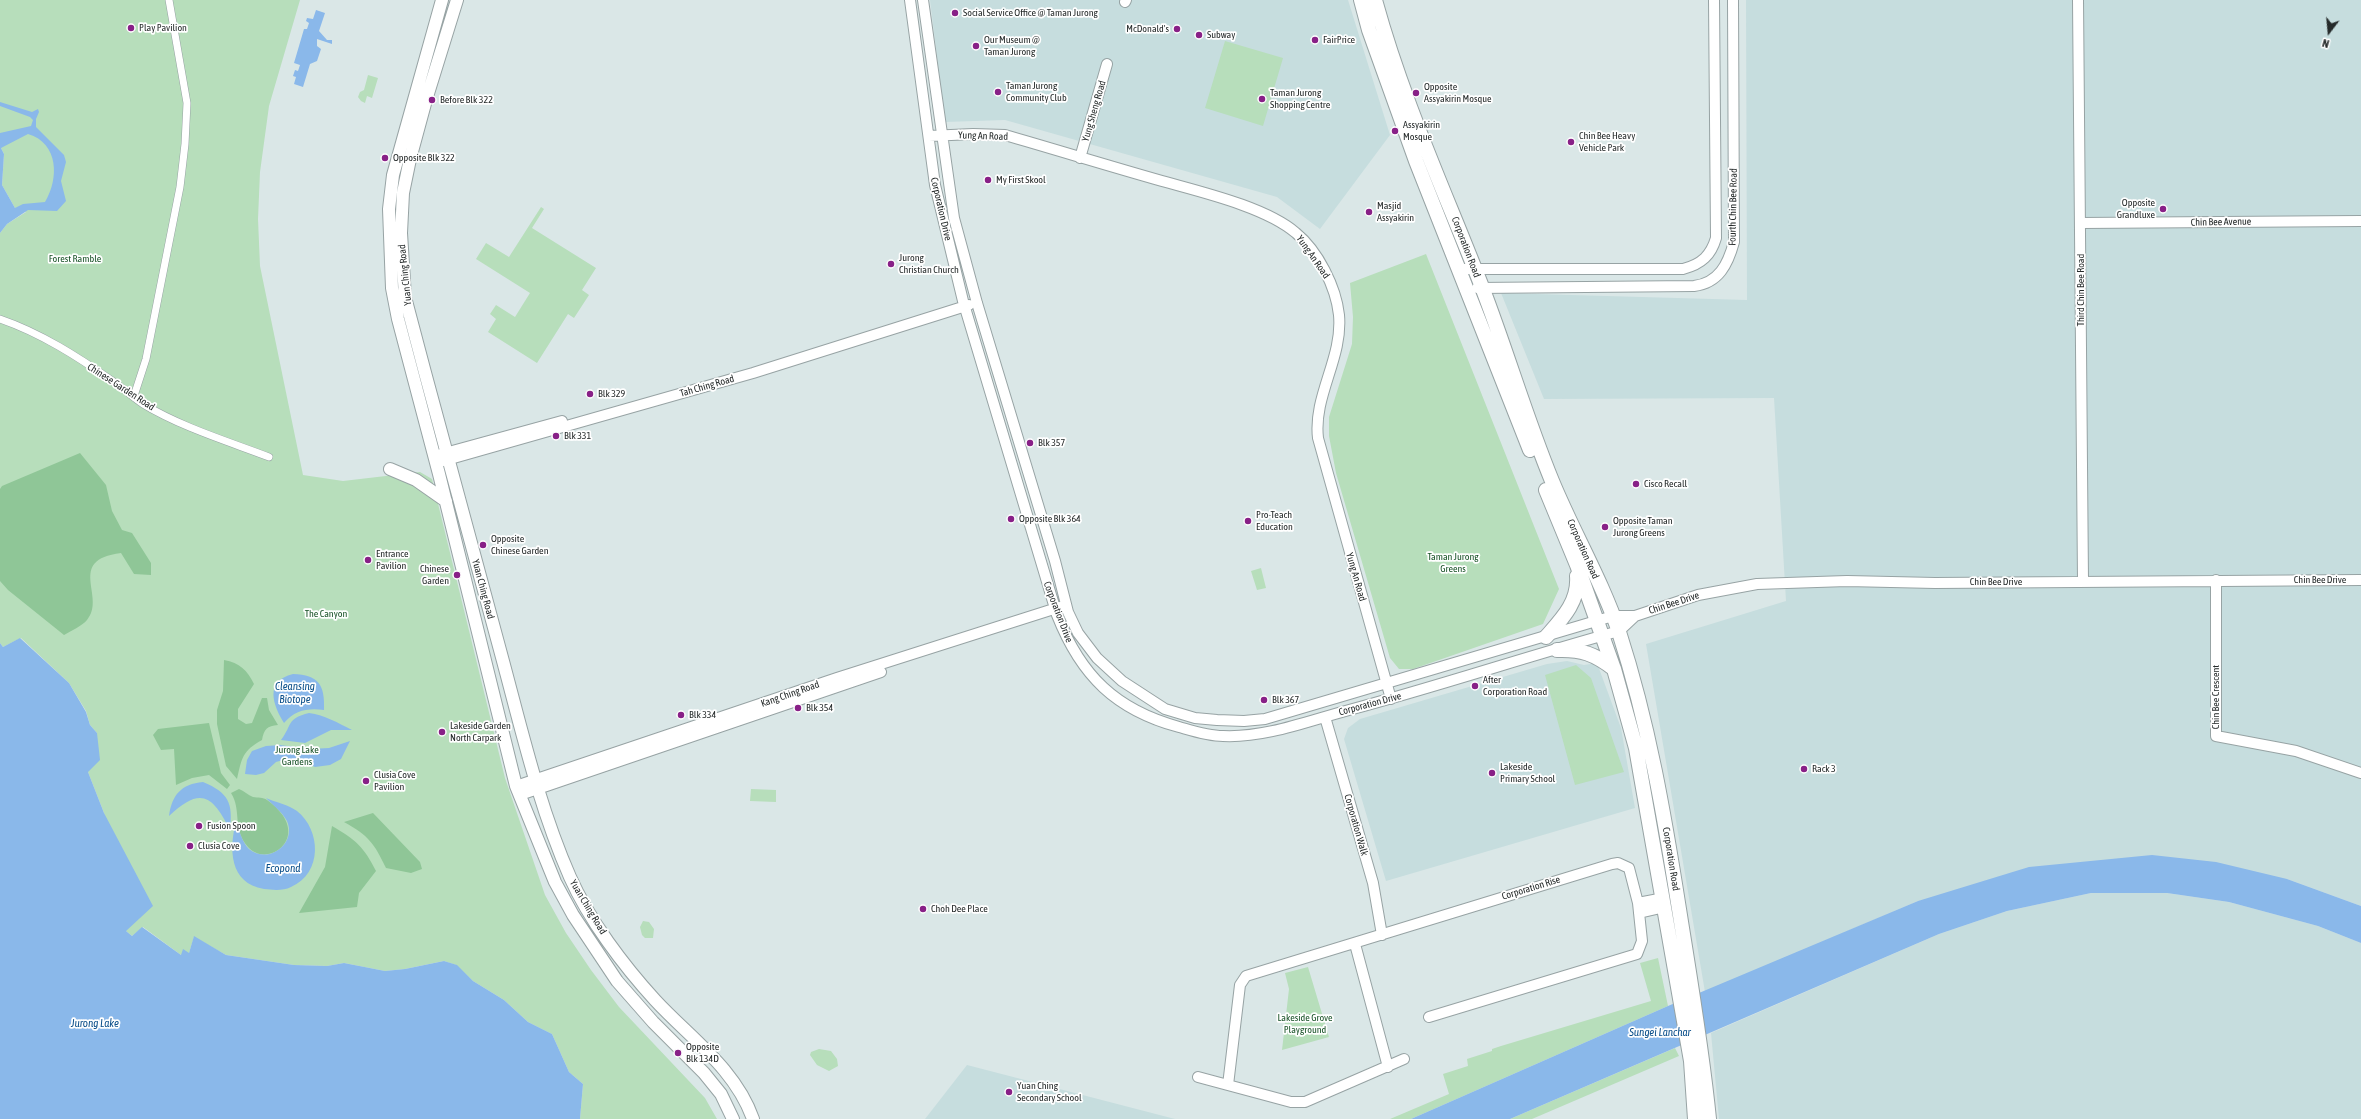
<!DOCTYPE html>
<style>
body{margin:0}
#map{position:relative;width:2361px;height:1119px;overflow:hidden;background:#dae7e7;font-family:"Asap Condensed",sans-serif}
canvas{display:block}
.north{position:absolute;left:2309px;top:12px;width:40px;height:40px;-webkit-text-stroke:3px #fff;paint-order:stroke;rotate:196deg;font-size:11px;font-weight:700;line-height:16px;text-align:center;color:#252a2a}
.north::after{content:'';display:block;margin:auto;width:14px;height:18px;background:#252a2a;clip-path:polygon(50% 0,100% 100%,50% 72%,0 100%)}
</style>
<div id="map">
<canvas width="2361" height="1119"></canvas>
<div class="north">N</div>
</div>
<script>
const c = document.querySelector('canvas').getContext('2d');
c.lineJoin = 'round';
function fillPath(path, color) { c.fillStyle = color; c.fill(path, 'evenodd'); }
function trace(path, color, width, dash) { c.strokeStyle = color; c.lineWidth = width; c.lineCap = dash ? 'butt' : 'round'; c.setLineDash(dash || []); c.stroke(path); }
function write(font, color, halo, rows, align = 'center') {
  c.font = font + ' "Asap Condensed",sans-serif'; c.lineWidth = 3.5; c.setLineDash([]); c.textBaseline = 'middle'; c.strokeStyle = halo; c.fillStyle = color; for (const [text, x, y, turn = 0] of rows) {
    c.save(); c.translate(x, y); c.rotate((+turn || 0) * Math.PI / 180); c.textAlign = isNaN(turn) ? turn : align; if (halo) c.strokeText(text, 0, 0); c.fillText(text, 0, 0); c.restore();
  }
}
const built = new Path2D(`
 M930 0H1348L1390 135 1320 229 1277 197 1005 120 945 122Z
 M1746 0H2361V906L2287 879 1918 901 1705 992 1646 644 1786 601 1774 398 1544 399 1501 293 1747 300Z
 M1567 661 1584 665 1597 663 1621 728 1635 808 1386 881 1344 739 1348 728 1360 719 1547 664Z
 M2091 893H2167L2229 902 2318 926 2361 943V1119H1719L1711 1033 1939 934 2007 911Z
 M967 1065 1175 1119H925Z`);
const green = new Path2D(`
 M0 0H300L269 106 260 172 258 219 260 266 303 475 343 481 420 472 432 479 505 778 545 895 566 933 591 970 619 1007 705 1098 717 1119H580L583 1084 569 1072 552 1034 528 1022 504 1000 473 981 456 965 444 961 405 969 385 971 344 963 327 966 294 965 226 955 194 937 189 953 181 955 143 927 132 936 126 931 104 813 88 772 97 733 90 725 86 711 69 683 21 638 3 647 0 643V233L7 224 26 212 15 208 2 185 4 154 0 146Z
 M1225 41 1283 58 1263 126 1205 108Z
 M368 75 378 78 372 98 367 96 365 103 361 101 358 97 360 92 364 90Z
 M541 207 544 209 532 228 596 268 582 290 589 295 574 318 568 314 537 363 488 332 496 319 490 314 496 305 515 317 530 293 476 259 486 243 509 257Z
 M1426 254 1559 589 1543 624 1413 669H1399L1390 658 1336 473 1329 436V417L1352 344 1353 317 1350 283Z
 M1261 568 1266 588 1257 590 1251 571Z
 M1576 665 1591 678 1624 772 1575 785 1545 675Z
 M751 789 776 790V802L750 801Z
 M643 921 649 922 654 929 653 938H645L642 935 640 927Z
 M1658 958 1668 1006 1411 1119H1390L1449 1094 1443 1074 1468 1066 1467 1059 1492 1051V1049L1501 1046 1651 1001 1640 963Z
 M1308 967 1329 1037 1282 1050 1289 989 1285 973Z
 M1675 1048 1679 1056 1532 1119H1510Z
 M819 1049 831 1051 837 1059 838 1066 829 1071 817 1065 810 1055 811 1052Z`);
const forest = new Path2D(`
 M80 453 106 485 112 511 122 530 132 533 151 563V575L134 574 121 553C65 560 107 597 87 620 82 626 71 631 64 635L8 590 0 581V489L2 486Z
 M224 660C240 663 247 670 254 684L238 709V719L246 724 252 723 262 698H267L269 710 278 725C267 726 264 729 262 740 242 751 242 758 237 779L226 766 217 724V710L223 691Z
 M209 723 221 773 230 785 227 789 209 775 192 778 176 785 174 749 161 750 153 735 158 729Z
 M239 789C244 791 248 795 253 797 258 798 263 797 267 800 316 835 268 870 248 847 232 829 242 810 231 793Z
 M373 813 420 862 422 869 411 873 386 868C374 843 369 836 344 822Z
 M332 826C356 840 364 847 376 871L359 893 357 907 299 913 325 867Z`);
const water = new Path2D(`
 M316 10 325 13 319 31 327 40H332V44L317 39V46L321 49 317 61 310 64 303 87 294 84 296 77 293 76 295 70 298 71 300 65 294 63 304 29H307L309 23 306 21 307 18 313 19Z
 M0 102 32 112 38 109 39 112 36 119V127L64 155 66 162 61 181 66 201 57 211 28 210 7 224 0 233V133L31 126 33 120 30 117 0 106ZM28 134C59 143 59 179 45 202L23 204 15 208 2 185 4 154 1 148Z
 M20 638 69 683 86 712 90 725 97 733 100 760 88 772 104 813 153 906 126 931 132 936 142 927 181 955 183 949 189 953 194 936 226 955 294 965 327 966 344 963 385 971 405 969 444 961 457 965 473 981 504 1000 528 1022 552 1034 569 1072 583 1084 580 1119H0V643L3 647Z
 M293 674C319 675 325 685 324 710 308 708 295 710 284 723 273 705 264 681 293 674Z
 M309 713C325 715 338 723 352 730H331L305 743 281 740C293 724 286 719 309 713Z
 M350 741 341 759 330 765 315 767 300 760H283L276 762 264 773 256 775 245 774 247 760 252 751 266 746 280 745 310 749 329 748Z
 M203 782C229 793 233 803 230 830 212 794 200 787 169 816 172 795 181 784 203 782Z
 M266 798C275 802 289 805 297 811 321 830 323 873 291 887 283 891 273 890 264 889 229 883 229 849 236 821 239 830 242 842 249 849 268 865 297 844 287 821 282 812 273 805 266 798Z
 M2152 855 2216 862 2287 879 2361 906V943L2318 926 2229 902 2167 893H2091L2007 911 1939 934 1510 1119H1411L1668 1006 1918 901 2029 867Z`);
const pedestrian = new Path2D(`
 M0 319C41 333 78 357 114 382 124 389 133 397 143 404 181 427 227 441 269 457
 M134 396 146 359 180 187 185 144 187 103 169 0`);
const minor = new Path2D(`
 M910 0 935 185 963 301 1057 615C1081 676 1116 710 1179 727 1193 731 1208 736 1223 736 1265 738 1308 721 1349 710 1439 686 1528 656 1619 631L1635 616
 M923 0 954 218 977 303 1055 561 1068 612 1078 633 1097 658 1122 681 1165 709 1195 718 1217 720 1244 721 1265 719 1613 616H1635L1698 595 1757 584 1847 581 1935 583 2361 580
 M2078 0 2083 580
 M1125 2 1126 0
 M929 136 973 134 1005 135C1057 150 1109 166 1162 181 1201 192 1266 207 1296 233 1318 251 1336 287 1339 315 1343 358 1313 396 1318 438L1391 699
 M1080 158 1107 64
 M2081 223 2361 221
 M1459 269H1683C1702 264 1711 255 1716 238L1714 0
 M1477 288 1694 286C1719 283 1728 264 1734 242L1733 0
 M434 456 562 421
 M436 463 753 373 969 305
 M2216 580V736L2296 751 2361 773
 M1325 717 1373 883 1382 935
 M516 786 837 678 1060 607
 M520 795 881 672
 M1638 903 1664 898
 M1639 913 1665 907
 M1355 944 1388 1067
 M1198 1077 1291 1102H1305L1404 1059
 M1228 1085 1240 985 1246 976 1612 864 1618 863 1629 868 1638 903 1642 941 1637 954 1429 1017`);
const tertiary = new Path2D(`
 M442 0 393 175 389 209 392 288 398 319 439 474 516 786 555 882 573 915 617 981 653 1022 704 1073 721 1094 733 1119
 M457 0 426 100 410 159 403 193 401 233 405 297C436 415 468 533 500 650 521 727 538 804 570 877 589 920 624 966 655 1000 690 1038 735 1068 753 1119
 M390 469 416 480 446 501`);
const secondary = new Path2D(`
 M1361 0 1369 30 1416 161 1530 450
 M1375 0C1402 99 1445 192 1482 287 1507 352 1526 418 1552 481 1573 532 1602 581 1619 632 1649 725 1664 814 1679 909 1690 979 1702 1048 1709 1119
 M1546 490 1577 565 1614 669 1636 748 1691 1061 1695 1119
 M1546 637C1562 619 1579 602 1577 576
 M1557 650C1581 649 1595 654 1614 669`);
const markers = [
 [955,13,4,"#882087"],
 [131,28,4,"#882087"],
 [1177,29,4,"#882087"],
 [1199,35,4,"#882087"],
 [1315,40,4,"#882087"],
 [976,46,4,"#882087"],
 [998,92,4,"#882087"],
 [1416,93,4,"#882087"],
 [1262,99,4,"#882087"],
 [432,100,4,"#882087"],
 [1395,131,4,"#882087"],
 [1571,142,4,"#882087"],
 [385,158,4,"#882087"],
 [988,180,4,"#882087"],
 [2163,209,4,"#882087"],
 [1369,212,4,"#882087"],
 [891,264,4,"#882087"],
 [590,394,4,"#882087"],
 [556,436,4,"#882087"],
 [1030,443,4,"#882087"],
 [1636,484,4,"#882087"],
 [1011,519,4,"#882087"],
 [1248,521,4,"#882087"],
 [1605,527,4,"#882087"],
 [483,545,4,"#882087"],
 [368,560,4,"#882087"],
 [457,575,4,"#882087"],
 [1475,686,4,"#882087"],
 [1264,700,4,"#882087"],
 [798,708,4,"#882087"],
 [681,715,4,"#882087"],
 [442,732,4,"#882087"],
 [1804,769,4,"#882087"],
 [1492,773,4,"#882087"],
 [366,781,4,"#882087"],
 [199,826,4,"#882087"],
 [190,846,4,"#882087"],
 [923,909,4,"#882087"],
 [678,1053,4,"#882087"],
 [1009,1092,4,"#882087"]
];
const poiNames = [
 ["Social Service Office @ Taman Jurong",963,13],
 ["Play Pavilion",139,28],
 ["McDonald's",1169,29,"right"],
 ["Subway",1207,35],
 ["Our Museum @",984,40],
 ["Taman Jurong",984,52],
 ["FairPrice",1323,40],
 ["Taman Jurong",1006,86],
 ["Community Club",1006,98],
 ["Opposite",1424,87],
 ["Assyakirin Mosque",1424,99],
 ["Taman Jurong",1270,93],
 ["Shopping Centre",1270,105],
 ["Before Blk 322",440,100],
 ["Assyakirin",1403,125],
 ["Mosque",1403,137],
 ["Chin Bee Heavy",1579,136],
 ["Vehicle Park",1579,148],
 ["Opposite Blk 322",393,158],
 ["My First Skool",996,180],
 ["Opposite",2155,203,"right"],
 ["Grandluxe",2155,215,"right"],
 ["Masjid",1377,206],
 ["Assyakirin",1377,218],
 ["Jurong",899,258],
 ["Christian Church",899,270],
 ["Blk 329",598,394],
 ["Blk 331",564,436],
 ["Blk 357",1038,443],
 ["Cisco Recall",1644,484],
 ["Pro-Teach",1256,515],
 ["Education",1256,527],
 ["Opposite Blk 364",1019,519],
 ["Opposite Taman",1613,521],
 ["Jurong Greens",1613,533],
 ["Opposite",491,539],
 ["Chinese Garden",491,551],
 ["Entrance",376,554],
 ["Pavilion",376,566],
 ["Chinese",449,569,"right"],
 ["Garden",449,581,"right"],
 ["After",1483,680],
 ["Corporation Road",1483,692],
 ["Blk 367",1272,700],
 ["Blk 354",806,708],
 ["Blk 334",689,715],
 ["Lakeside Garden",450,726],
 ["North Carpark",450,738],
 ["Lakeside",1500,767],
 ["Primary School",1500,779],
 ["Rack 3",1812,769],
 ["Clusia Cove",374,775],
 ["Pavilion",374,787],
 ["Fusion Spoon",207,826],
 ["Clusia Cove",198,846],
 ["Choh Dee Place",931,909],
 ["Opposite",686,1047],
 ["Blk 134D",686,1059],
 ["Yuan Ching",1017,1086],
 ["Secondary School",1017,1098]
];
const streetNames = [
 ["Yung Sheng Road",1094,111,-74],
 ["Yung An Road",983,136,2],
 ["Fourth Chin Bee Road",1733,207,-89],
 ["Corporation Drive",941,209,77],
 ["Chin Bee Avenue",2221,222,-1],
 ["Corporation Road",1466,247,69],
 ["Yung An Road",1313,257,55],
 ["Yuan Ching Road",405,275,-96],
 ["Third Chin Bee Road",2081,290,-90],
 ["Tah Ching Road",707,386,-16],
 ["Chinese Garden Road",121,387,33],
 ["Corporation Road",1583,549,66],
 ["Yung An Road",1356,577,74],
 ["Chin Bee Drive",2320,580],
 ["Chin Bee Drive",1996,582],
 ["Yuan Ching Road",483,589,75],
 ["Chin Bee Drive",1674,603,-18],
 ["Corporation Drive",1058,612,69],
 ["Kang Ching Road",790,694,-19],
 ["Chin Bee Crescent",2216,697,-90],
 ["Corporation Drive",1370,704,-15],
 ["Corporation Walk",1356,825,74],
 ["Corporation Road",1671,859,81],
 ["Corporation Rise",1531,888,-17],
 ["Yuan Ching Road",588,907,59]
];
const parkNames = [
 ["Forest Ramble",75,259],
 ["Taman Jurong",1453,557],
 ["Greens",1453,569],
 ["The Canyon",326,614],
 ["Jurong Lake",297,750],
 ["Gardens",297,762],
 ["Lakeside Grove",1305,1018],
 ["Playground",1305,1030]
];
const waterNames = [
 ["Cleansing",295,687],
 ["Biotope",295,700],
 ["Ecopond",283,869],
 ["Jurong Lake",95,1024],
 ["Sungei Lanchar",1660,1033]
];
fillPath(built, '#c6ddde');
fillPath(green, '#b7debb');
fillPath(forest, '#8fc697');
fillPath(water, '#8ab8ea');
trace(pedestrian, '#97a3a4', 8);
trace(minor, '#97a3a4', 12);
trace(tertiary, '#97a3a4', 14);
trace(secondary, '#97a3a4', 16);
trace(pedestrian, '#fff', 7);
trace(minor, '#fff', 10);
trace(tertiary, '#fff', 12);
trace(secondary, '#fff', 14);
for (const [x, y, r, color] of markers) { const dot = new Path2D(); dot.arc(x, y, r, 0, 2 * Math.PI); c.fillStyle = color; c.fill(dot); trace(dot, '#fff', 1.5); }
write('10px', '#252a2a', '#fff', poiNames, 'left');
write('10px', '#252a2a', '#fff', streetNames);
write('10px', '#185227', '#fff', parkNames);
write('italic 11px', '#084d89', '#fff', waterNames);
</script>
